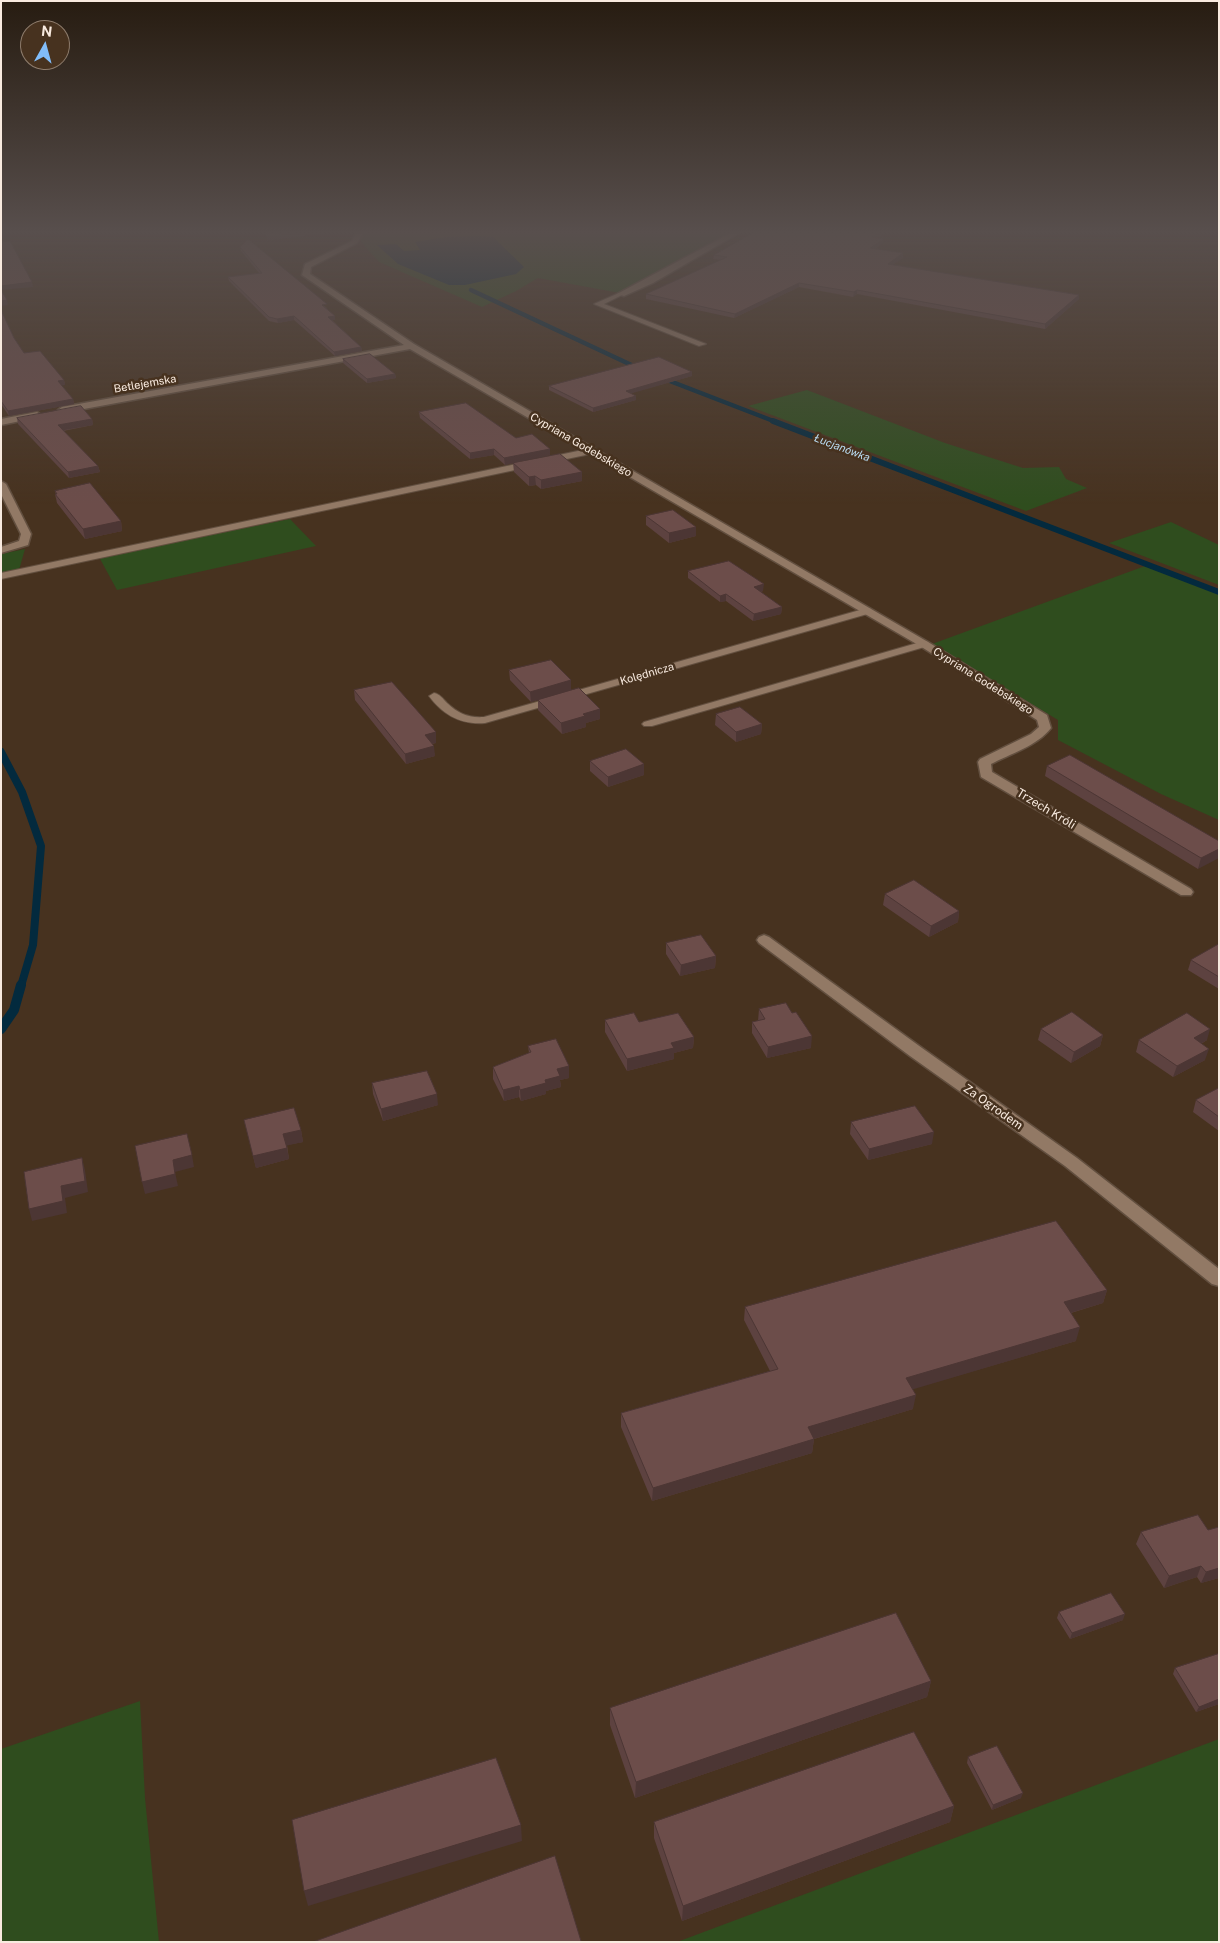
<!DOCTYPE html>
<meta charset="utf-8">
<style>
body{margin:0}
#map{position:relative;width:1220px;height:1943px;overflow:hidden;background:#47321f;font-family:"Public Sans",sans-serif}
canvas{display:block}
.frame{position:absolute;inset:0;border:2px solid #f8eadf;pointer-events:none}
.north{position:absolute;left:20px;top:20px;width:50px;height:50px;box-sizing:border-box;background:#47321f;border:1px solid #8e7c6c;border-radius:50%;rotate:7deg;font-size:14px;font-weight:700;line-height:20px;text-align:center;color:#f8eadf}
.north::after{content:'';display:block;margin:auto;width:18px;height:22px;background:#81bdfa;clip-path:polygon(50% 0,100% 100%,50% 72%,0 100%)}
</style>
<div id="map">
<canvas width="1220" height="1943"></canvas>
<div class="frame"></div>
<div class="north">N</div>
</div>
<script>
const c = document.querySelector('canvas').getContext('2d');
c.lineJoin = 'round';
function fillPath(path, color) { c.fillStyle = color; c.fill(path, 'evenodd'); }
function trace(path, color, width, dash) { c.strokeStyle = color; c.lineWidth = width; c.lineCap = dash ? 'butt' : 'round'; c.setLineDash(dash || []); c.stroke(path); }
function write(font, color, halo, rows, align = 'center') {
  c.font = font + ' "Public Sans",sans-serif'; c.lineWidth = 5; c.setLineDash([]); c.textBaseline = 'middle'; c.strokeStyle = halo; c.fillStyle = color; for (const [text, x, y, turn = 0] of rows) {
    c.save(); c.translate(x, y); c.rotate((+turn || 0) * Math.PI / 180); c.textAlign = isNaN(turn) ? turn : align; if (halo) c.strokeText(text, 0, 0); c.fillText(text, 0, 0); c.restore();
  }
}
const green = new Path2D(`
 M361 233H733L620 293 538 278 516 291 482 307 379 262 361 242Z
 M807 390 945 443 1023 468 1059 467 1066 479 1087 488 1026 511 748 406Z
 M290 519 316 546 117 590 99 557Z
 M1171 522 1219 545V585L1109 543Z
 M25 549 19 570 1 573V554Z
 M1145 566 1219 594V820L1161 794 1058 740V720L932 644Z
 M140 1701 145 1798 159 1942H1V1749Z
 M1219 1739V1942H677Z`);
const water = new Path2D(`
 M478 236 493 237 524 267 516 274 465 285H449L398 264 377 245 396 244 404 251 420 250 415 242 446 237Z`);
const streamFar3 = new Path2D(`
 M471 290 640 369
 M662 378 776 422`);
const streamFar2 = new Path2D(`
 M773 421 1219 592`);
const streamFar1 = new Path2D(`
 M1 752 22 792 41 846 33 945 21 986`);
const stream = new Path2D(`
 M1 1029 14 1010 21 985`);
const lane = new Path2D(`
 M619 293 624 294 604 304 706 344 699 346 594 304Z
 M592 448 595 449V453L1 579V573Z
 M867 608 871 609V613L485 723C461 725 443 715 429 696L434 693C440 694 443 699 447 703 459 714 468 718 484 717Z
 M924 641 928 642 929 644 928 646 652 726H644L642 724 644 722Z`);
const street = new Path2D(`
 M356 233H363L357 243 311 267 310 274 414 344 928 642 1047 715 1051 728C1037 746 1010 754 991 764L992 772 1191 889 1193 892 1191 895H1181L981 777 978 762 980 759 1031 734 1039 727 1037 720 920 646 410 349 62 413 58 410 62 407 404 345 302 275 305 264 352 241Z
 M731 233H739L653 283 624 296 617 294Z
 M37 412 41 415 40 417 1 425V419Z
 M1 481 6 484 31 534 28 545 1 553V547L19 541 21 534 1 494Z
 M764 935 769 937 922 1048 1077 1158 1219 1269V1286L1212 1284 1065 1166 910 1056 759 943 757 940 759 937Z`);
const wall = new Path2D(`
 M884 234 877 238 883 243 875 249 903 253V258L892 265 1079 295V299L1045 329 857 294 853 297 799 287 734 318 646 299V294L721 260 713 259 714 255Z
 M240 247 327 308H326L335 316V320H332L361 347 362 351 335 356 294 320 278 323 269 321 229 281 228 277 259 273 241 251Z
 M1 310 14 338 24 353 64 380 65 385H61L73 399 74 404 9 416 1 404Z
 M343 359 395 374 396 378 367 383 343 363Z
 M692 376 631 393 636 400 593 412 549 390V386Z
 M419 412 516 438 550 449V455L505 465 494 455 470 459 420 418Z
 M17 418 92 419 93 425 63 431 98 466 100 472 69 478 18 424Z
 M513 463 582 481 541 489 536 485 529 486 514 472Z
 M55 491 121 521 122 531 85 539 57 503 55 494H56Z
 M646 516 696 527V536L669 543 646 525Z
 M688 571 763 591 761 592 782 607 781 614 753 621 726 601 720 602 688 578Z
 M509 670 571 680V690L600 719 586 723V727L562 734 538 710V700L531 702 510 680Z
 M354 690 436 743 432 744 435 756 406 764 355 700Z
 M716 714 762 724 761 734 736 742 715 725Z
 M590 761 644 775 608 787 590 771Z
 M1047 766 1219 841 1198 869 1045 776Z
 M885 894 959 911 958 922 929 937 883 905Z
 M666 943 716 956 715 968 680 976 666 954Z
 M1219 944V989L1188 970 1191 960Z
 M759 1009 792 1013 811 1048 767 1058 752 1033V1022L758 1021Z
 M605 1020 639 1022 694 1037 693 1048 674 1053V1059L627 1071 605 1032Z
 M1041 1029 1103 1035 1100 1046 1071 1063 1038 1040Z
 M1139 1040H1207L1201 1044 1205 1060 1173 1077 1136 1052Z
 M528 1046 569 1066V1078L560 1080 561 1087 546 1091V1094L521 1101 519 1097 504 1101 493 1079V1067L529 1053Z
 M372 1083 438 1105 383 1121 373 1094Z
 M1219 1088V1131L1193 1112 1196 1100Z
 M244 1120 301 1130 303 1142 287 1145 289 1159 256 1168Z
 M851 1122 932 1144 868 1160 850 1134Z
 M1107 1290 1103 1303 1071 1313 1076 1341 912 1389 913 1409 814 1439 812 1453 652 1501 621 1427V1413L770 1371 744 1320 745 1307Z
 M1208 1530 1219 1578 1201 1583 1197 1577 1164 1588 1136 1544 1141 1532Z
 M1059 1612 1123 1620 1070 1639 1057 1618Z
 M1175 1668 1219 1704 1196 1712 1173 1674Z
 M931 1681 927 1697 635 1798 610 1725V1708Z
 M968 1757 1021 1798 992 1810 967 1763Z
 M954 1806 950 1822 682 1921 654 1838V1822Z`);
const shadedWall = new Path2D(`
 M297 233H325L267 241V237Z
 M879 233H884V234L871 242 872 237Z
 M884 239 883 243 869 252 870 248Z
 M903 253V258L887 268 888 264Z
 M32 282 33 287 1 290V286Z
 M799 283V287L734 318 735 314Z
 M857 290V294L853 297 854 292Z
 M1079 295V299L1045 329V324Z
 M7 300 8 305 1 306V301Z
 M294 316V320L278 323 277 319Z
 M335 316V320H328V317Z
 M361 347 362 351 335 356 334 352Z
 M692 372V376L626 395V391Z
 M395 374 396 378 367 383V379Z
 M64 380 65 385 59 386 58 381Z
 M636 396V400L593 412V408Z
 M73 399 74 404 9 416 8 411Z
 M92 419 93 425 59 431 58 425Z
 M494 449V455L470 459V453Z
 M550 449V455L505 465 504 458Z
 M98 466 100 472 69 478 68 472Z
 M582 472V481L541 489V480Z
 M535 476 536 485 529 486V477Z
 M121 521 122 531 85 539 83 529Z
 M696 527V536L669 543V533Z
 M764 584 763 591 753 594 754 587Z
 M726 594V601L720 602V596Z
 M782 607 781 614 753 621 754 614Z
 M571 680V690L531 702 530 692Z
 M600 709V719L586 723V727L562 734 561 723 583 714Z
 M762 724 761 734 736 742V732Z
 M436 732V743L426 745 425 735Z
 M434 746 435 756 406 764 405 754Z
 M644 764V775L608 787V777Z
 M1219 849V858L1198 869 1201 858Z
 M959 911 958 922 929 937 931 926Z
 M716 956 715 968 680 976 681 965Z
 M1210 1029 1207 1040 1190 1050 1194 1038Z
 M1103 1035 1100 1046 1071 1063 1074 1052Z
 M812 1036 811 1048 767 1058 768 1047Z
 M694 1037 693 1048 674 1053V1059L627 1071V1059L671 1043Z
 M1209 1049 1205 1060 1173 1077 1177 1066Z
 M569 1066V1078L560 1080 561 1087 546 1091V1094L521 1101 520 1090 557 1069Z
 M519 1086V1097L504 1101 503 1090Z
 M437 1094 438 1105 383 1121 381 1109Z
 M301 1130 303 1142 285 1146 283 1134Z
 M934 1132 932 1144 868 1160 869 1149Z
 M287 1148 289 1159 256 1168 253 1156Z
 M192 1155 194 1167 175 1172 178 1186 145 1194 142 1182 173 1160Z
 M82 1158 85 1170 88 1192 65 1198 67 1213 32 1221 29 1209 61 1186Z
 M1107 1290 1103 1303 1060 1316 1064 1302Z
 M1080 1327 1076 1341 904 1392 906 1378Z
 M916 1395 913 1409 807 1441 808 1427Z
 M814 1439 812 1453 652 1501 653 1488Z
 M1201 1566 1197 1577 1164 1588 1169 1576Z
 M1219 1568V1578L1201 1583 1206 1572Z
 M1125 1614 1123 1620 1070 1639 1072 1633Z
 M931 1681 927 1697 635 1798 636 1782Z
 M1219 1699V1704L1196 1712 1199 1707Z
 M1023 1793 1021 1798 992 1810 993 1805Z
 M954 1806 950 1822 682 1921 683 1906Z
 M521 1825 522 1841 308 1906 304 1891Z`);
const building = new Path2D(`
 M265 233H297L267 237Z
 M753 233H879L872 237 884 239 870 248 903 253 888 264 1079 295 1045 324 857 290 854 292 799 283 735 314 646 294 727 257 714 255Z
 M248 239 327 304 322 305 335 316 328 317 361 347 334 352 294 316 277 319 269 317 228 277 262 273 240 247Z
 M10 241 32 282 1 286V242Z
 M1 290 7 300 1 301Z
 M1 310 14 338 24 353 40 351 64 380 58 381 73 399 8 411 1 401Z
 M370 354 395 374 367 379 343 359Z
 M659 357 692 372 626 391 636 396 593 408 549 386Z
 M466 403 516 438 532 434 550 449 504 458 494 449 470 453 419 412Z
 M81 406 92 419 58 425 98 466 68 472 17 418Z
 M560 454 582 472 541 480 535 476 529 477 513 463Z
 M90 483 121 521 83 529 55 494H57L55 491Z
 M673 510 696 527 669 533 646 516Z
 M729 561 764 584 754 587 782 607 754 614 726 594 720 596 688 571Z
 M551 660 571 680 530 692 509 670Z
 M392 682 436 732 425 735 434 746 405 754 354 690Z
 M579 688 600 709 583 714 585 716 561 723 538 700Z
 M740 707 762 724 736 732 716 714Z
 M626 749 644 764 608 777 590 761Z
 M1070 755 1219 841V849L1201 858 1047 766Z
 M914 880 959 911 931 926 885 894Z
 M701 935 716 956 681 965 666 943Z
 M1219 944V977L1191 960Z
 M786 1003 792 1013 796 1012 812 1036 768 1047 752 1022 765 1019 759 1009Z
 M1072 1012 1103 1035 1074 1052 1041 1029Z
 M634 1013 639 1022 678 1013 694 1037 671 1043 674 1048 627 1059 605 1020Z
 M1187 1013 1210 1029 1194 1038 1209 1049 1177 1066 1139 1040Z
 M556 1039 569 1066 557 1069 560 1076 545 1080 546 1083 520 1090 519 1086 503 1090 493 1067 531 1052 528 1046Z
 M427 1071 437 1094 381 1109 372 1083Z
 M1219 1088V1117L1196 1100Z
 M915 1106 934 1132 869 1149 851 1122Z
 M294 1108 301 1130 283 1134 287 1148 253 1156 244 1120Z
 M187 1134 192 1155 173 1160 175 1174 142 1182 135 1146Z
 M82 1158 85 1181 61 1186 63 1201 29 1209 24 1172Z
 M1056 1221 1107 1290 1064 1302 1080 1327 906 1378 916 1395 808 1427 814 1439 653 1488 621 1413 778 1369 745 1307Z
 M1198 1515 1208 1530 1219 1527V1568L1206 1572 1201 1566 1169 1576 1141 1532Z
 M1111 1593 1125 1614 1072 1633 1059 1612Z
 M896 1613 931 1681 636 1782 610 1708Z
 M1218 1654 1219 1655V1699L1199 1707 1175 1668Z
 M914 1732 954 1806 683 1906 654 1822Z
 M997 1746 1023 1793 993 1805 968 1757Z
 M496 1758 521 1825 304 1891 292 1820Z
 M555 1856 581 1941 579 1942H313Z`);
const farStreetnames = [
 ["Betlejemska",145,384,-10],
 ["Cypriana Godebskiego",581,445,30],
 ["Kolędnicza",647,674,-16],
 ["Cypriana Godebskiego",983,681,32]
];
const farWaternames = [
 ["Łucjanówka",842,448,21]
];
const streetNames = [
 ["Trzech Króli",1046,809,31],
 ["Za Ogrodem",993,1107,35]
];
fillPath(green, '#2f4d1e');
fillPath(water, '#032a3e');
trace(streamFar3, '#032a3e', 4.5);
trace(streamFar2, '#032a3e', 6);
trace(streamFar1, '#032a3e', 8);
trace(stream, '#032a3e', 10);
trace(lane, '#624f3f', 2);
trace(street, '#624f3f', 3);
fillPath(lane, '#927965');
fillPath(street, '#927965');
fillPath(wall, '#5d4240');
fillPath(shadedWall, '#4c3634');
fillPath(building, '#6c4d4a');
trace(building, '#4c3634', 1);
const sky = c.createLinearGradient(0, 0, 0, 505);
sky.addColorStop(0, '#271c11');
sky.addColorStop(0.46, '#584f4d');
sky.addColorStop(1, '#584f4d00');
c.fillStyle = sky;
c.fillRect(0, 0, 1220, 505);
write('11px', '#f8eadf', '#47321f', farStreetnames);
write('italic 11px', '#b9dcf3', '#47321f', farWaternames);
write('12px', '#f8eadf', '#47321f', streetNames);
</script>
